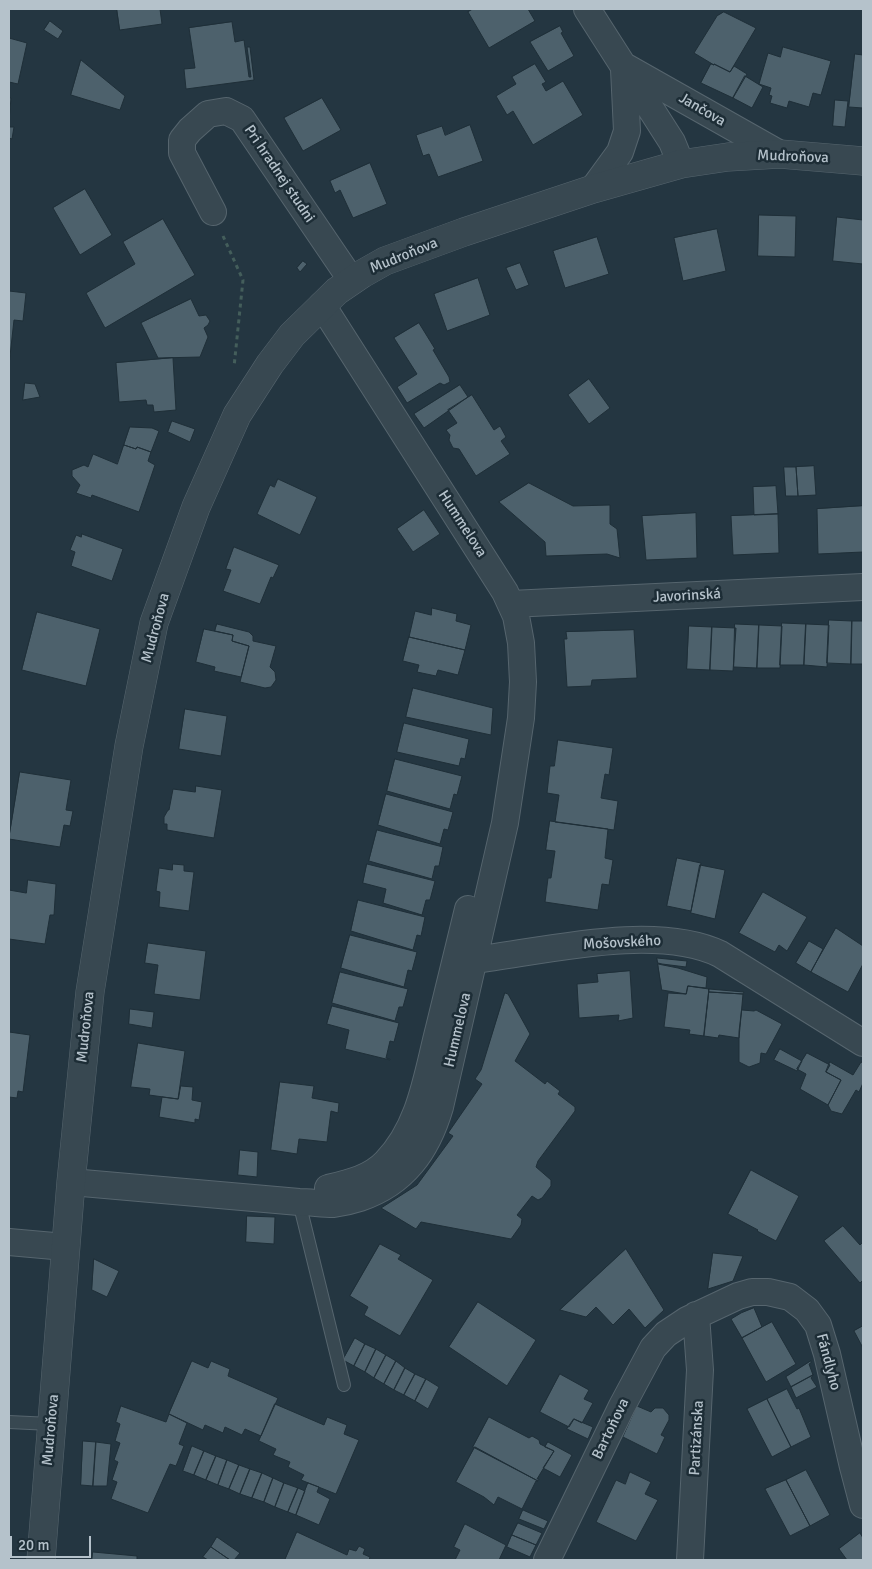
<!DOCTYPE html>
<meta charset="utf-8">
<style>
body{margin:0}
#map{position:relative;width:872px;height:1569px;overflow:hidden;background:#243641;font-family:Signika,sans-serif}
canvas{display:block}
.frame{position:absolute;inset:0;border:10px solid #b5c2cb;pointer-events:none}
.scale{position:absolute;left:10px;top:1536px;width:81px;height:22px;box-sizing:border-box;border:2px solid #b5c2cb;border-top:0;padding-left:6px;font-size:15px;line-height:18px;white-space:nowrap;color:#b5c2cb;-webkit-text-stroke:4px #1d2d36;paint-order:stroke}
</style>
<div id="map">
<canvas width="872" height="1569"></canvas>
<div class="frame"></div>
<div class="scale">20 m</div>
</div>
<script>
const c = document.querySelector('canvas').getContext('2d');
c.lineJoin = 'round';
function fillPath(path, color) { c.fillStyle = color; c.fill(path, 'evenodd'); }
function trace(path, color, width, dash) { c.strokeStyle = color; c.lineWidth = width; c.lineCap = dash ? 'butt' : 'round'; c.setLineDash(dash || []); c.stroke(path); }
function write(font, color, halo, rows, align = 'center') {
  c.font = font + ' Signika,sans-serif'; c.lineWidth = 5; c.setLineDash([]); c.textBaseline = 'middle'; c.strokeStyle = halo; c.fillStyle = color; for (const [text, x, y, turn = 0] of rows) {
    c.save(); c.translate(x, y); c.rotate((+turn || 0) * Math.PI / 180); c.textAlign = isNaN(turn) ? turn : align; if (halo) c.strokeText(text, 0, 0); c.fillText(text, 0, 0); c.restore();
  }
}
const building = new Path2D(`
 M117 9H160L162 24 120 30Z
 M473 9H528L535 21 489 48 468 12Z
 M724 12 756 28 730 72 714 64V65L694 53 717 16Z
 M50 21 63 31 58 39 44 30Z
 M232 22 235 42 244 40 249 77H251L247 47H250L254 80 186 89 184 69 195 68 189 28Z
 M560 26 563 32 561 33 574 56 548 71 530 42Z
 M9 38 27 43 18 84 9 82Z
 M783 47 831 61 821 95 813 93 809 107 789 101 787 108 770 103 772 96 769 95 771 88 759 84 768 53 780 57Z
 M855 54 863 55V108L849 107Z
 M81 60 125 96 120 110 71 95Z
 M535 64 546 82 542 84 546 91 563 81 583 115 533 145 513 111 507 115 496 96 516 84 512 77Z
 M711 64 714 65V64L730 72 734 66 747 74 733 98 701 83Z
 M745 76 763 87 752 108 733 98Z
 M9 98H11L9 121Z
 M322 98 341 130 303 151 284 118Z
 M835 100 848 101 845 127 833 126Z
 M470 125 483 161 438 177 429 154 423 156 416 135 442 126 445 135Z
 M9 127H14L12 139 9 138Z
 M370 163 387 204 353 218 340 190 335 193 330 181Z
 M85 189 112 235 80 255 53 208Z
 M759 215 796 216 795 257 758 256Z
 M837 217 863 220V264L833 261Z
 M163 219 195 275 105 328 86 293 135 264 123 242Z
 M717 229 726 271 683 281 674 238Z
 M597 237 609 274 565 288 553 251Z
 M303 261 307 264 300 272 297 268Z
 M520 263 529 285 516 290 506 268Z
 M478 278 490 315 447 331 434 294Z
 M9 291 26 293 23 321 14 320 9 365Z
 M191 299 199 316 206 315 210 321 208 325 204 328 208 337 200 357 158 358 141 323Z
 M419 323 435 349 433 350 449 377 450 382 444 385 440 383 407 403 397 387 417 374 394 338Z
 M173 358 176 410 154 412 153 405H147L146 400 119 402 116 363Z
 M589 379 610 408 589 424 568 395Z
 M25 383 35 384 40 397 23 400Z
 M460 385 468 397 424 428 414 414Z
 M472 395 494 430 500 426 506 437 501 441 510 454 476 476 459 449 453 448 449 440 450 435 446 430 457 423 448 410Z
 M172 421 195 429 190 442 168 432Z
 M130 427 152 428 159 431 151 452 137 447 136 449 124 445Z
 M124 445 136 449 137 447 151 452 148 461 155 465 139 512 92 495 91 498 76 493 80 485 72 476V470L84 465 88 467 93 454 117 464Z
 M814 466 816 495 798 496 796 467Z
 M784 467H796L798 496H786Z
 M278 479 317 497 300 535 257 514 270 485 274 487Z
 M529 483 573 506 610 505V524L617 529 620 558 607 554 546 556 545 542 499 502Z
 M776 486 778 514 754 515 753 487Z
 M863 506V552L818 554 817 509Z
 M424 510 440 534 413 552 397 529Z
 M696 513 697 558 646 560 642 516Z
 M778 514 779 553 733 555 731 516Z
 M82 534 123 549 112 581 71 566 75 552 70 550 76 535 81 537Z
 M234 547 279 565 273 578 271 577 260 604 223 591 231 570 226 569Z
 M432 608 457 614 456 621 471 625 465 650 409 637 415 611 431 615Z
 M37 612 100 629 86 686 22 670Z
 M829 620 852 621 851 664 827 663Z
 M852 621H863V664H851Z
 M782 623 806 624 804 665H780Z
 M217 624 249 632 253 636V641L276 646 270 667 275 672 276 680 271 687 265 688 240 682 249 646 232 641 233 635 215 631Z
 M735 624 759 625 757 668 734 667Z
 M806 624 829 625 827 667 804 665Z
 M759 625 782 626 780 668H757Z
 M689 626 712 627 710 670 687 669Z
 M712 627 736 628 733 671 710 670Z
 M204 629 233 635 232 641 249 646 241 677 214 671 215 667 196 662Z
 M634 630 637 678 592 680 591 686 567 687 564 639H567L566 632Z
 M409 637 465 650 458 675 438 670 436 676 417 672 419 665 403 661Z
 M413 688 493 708 491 735 406 717Z
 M185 709 227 716 221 756 179 749Z
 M404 723 469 739 465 759 461 758 459 766 397 752Z
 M558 740 613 748 609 775 605 774 601 798 618 801 614 830 555 822 559 795 547 793 550 766H554Z
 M395 759 462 776 457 795 454 794 450 809 387 791Z
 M20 772 71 780 66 810 73 811 70 826 64 825 60 847 9 839Z
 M196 786 222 790 214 838 167 830V824H164V817L168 810H169L173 789 195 792Z
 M386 794 453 812 448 830 444 829 440 844 378 825Z
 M550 821 608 829 605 858 613 860 609 885 602 884 598 910 545 902 548 878H551L555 851 546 850Z
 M377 830 443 847 439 866H435L432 879 369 861Z
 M677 858 701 863 691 911 667 906Z
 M173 864 184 865V871L194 872 189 911 159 907 160 892 156 891 159 868 172 870Z
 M367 864 435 881 430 900H426L422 915 383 903 386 889 363 883Z
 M700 865 725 870 715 919 691 913Z
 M28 880 56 884 54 915H50L45 944 9 939V890L26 893Z
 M763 892 807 917 787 951 779 945 775 952 739 933Z
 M358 900 425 917 421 936 417 935 413 950 351 931Z
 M836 928 863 946V964L848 992 811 972Z
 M350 935 417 952 412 971 408 970 404 987 341 968Z
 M809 941 823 949 811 972 796 963Z
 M148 943 206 951 200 1000 154 994 158 965 145 963Z
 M657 958 687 961 686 967 662 964 658 963Z
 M658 964 678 968 707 977 706 988 688 986 686 994 662 990Z
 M630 971 633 1018 618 1021 619 1015 579 1018 577 984 598 982 597 974Z
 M340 972 408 989 403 1007H399L395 1021 332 1003Z
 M688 986 709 989 704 1036 689 1034 690 1030 664 1027 668 993 686 994Z
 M709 989 744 992 743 994 709 992Z
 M709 992 743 994 739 1038 719 1035 718 1038 704 1036Z
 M505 993 508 994 530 1034 515 1061 545 1084 547 1081 560 1091 558 1094 575 1107V1111L538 1161 536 1167 551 1180V1186L542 1198 538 1200 532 1196 517 1215 522 1219 521 1225 511 1239 421 1222 416 1229 381 1208 417 1185 453 1136 448 1133 482 1084 475 1079 481 1070Z
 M332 1006 399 1023 394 1042 390 1041 386 1058 390 1059V1060L345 1049 349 1030 327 1024Z
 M130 1009 154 1012 152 1028 129 1024Z
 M742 1010 754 1011 756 1010 782 1024 766 1054 761 1053 760 1063 749 1067 739 1062V1032Z
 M9 1032 30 1035 23 1092 18 1091 17 1098 9 1097Z
 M138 1043 185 1051 178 1099 149 1095 150 1089 131 1087Z
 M780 1049 802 1061 797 1071 774 1060Z
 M807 1053 830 1065 826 1072 841 1080 828 1105 800 1089 806 1074 797 1069Z
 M830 1062 853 1075 861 1062 863 1063V1083L859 1092 856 1090 842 1114 831 1111 828 1105 841 1080 826 1072Z
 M280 1082 314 1086 312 1098 339 1103 338 1113 331 1111 327 1142 299 1139 297 1154 271 1150Z
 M181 1086 193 1087 192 1100 202 1102 199 1120 195 1119V1123L159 1117 162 1097 178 1099Z
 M240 1150 258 1152 257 1177 238 1175Z
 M751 1170 799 1196 776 1241 757 1231 758 1230 728 1214Z
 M247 1216 275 1217 274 1244 246 1242Z
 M843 1226 860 1245 863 1242V1280L860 1283 824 1241Z
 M380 1244 401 1255 398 1259 433 1280 400 1336 364 1315 368 1307 350 1296Z
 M626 1249 664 1310 645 1328 629 1309 613 1325 596 1307 586 1317 560 1310Z
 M713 1253 743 1256 733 1281 708 1289Z
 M94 1259 119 1271 107 1297 92 1290Z
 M478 1302 536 1340 507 1386 449 1347Z
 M754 1308 762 1327 742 1338 731 1319 741 1313Z
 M772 1322 796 1364 766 1382 742 1338Z
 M863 1326V1348L854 1331Z
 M355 1338 365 1344 354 1366 343 1360Z
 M365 1344 376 1349 365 1372 354 1366Z
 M376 1349 386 1355 374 1378 365 1372Z
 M386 1355 396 1361 384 1384 374 1378Z
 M192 1361 208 1368 211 1361 230 1369 228 1376 278 1398 261 1436 245 1429 242 1435 225 1427 223 1433 205 1425 203 1430 169 1414Z
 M396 1361 405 1368 394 1390 384 1384Z
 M811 1361V1363L809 1364 813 1375 791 1387 786 1377Z
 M405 1368 415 1374 404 1395 394 1390Z
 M415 1374 426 1379 415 1401 404 1395Z
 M560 1374 589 1390 584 1399 593 1403 582 1423 574 1419 569 1427 540 1412Z
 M813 1375 811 1378 817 1387 796 1398 791 1387Z
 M426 1379 439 1387 428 1409 415 1401Z
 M787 1389 797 1409 799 1408 811 1437 791 1447 767 1399Z
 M767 1399 791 1447 772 1457 747 1409Z
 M275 1404 324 1425 327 1417 347 1425 344 1434 359 1440 336 1494 301 1480 304 1475 288 1467 290 1462 273 1455 276 1449 259 1441Z
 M121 1406 166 1422 169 1414 187 1423 179 1444 184 1446 176 1466 170 1464 148 1513 111 1499 117 1482 112 1480 118 1462 114 1460 120 1443 115 1441 120 1424 116 1422Z
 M637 1406 651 1412 655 1408H663L669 1415V1420L661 1435 665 1437 657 1454 623 1437Z
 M489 1417 529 1438 532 1436 539 1440 540 1444 554 1451 537 1479H539L538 1481 473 1447Z
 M574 1419 593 1427 588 1439 567 1429Z
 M83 1441 96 1442 93 1486 81 1485Z
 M96 1442 111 1444 107 1486H93Z
 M548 1442 572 1455 560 1477 543 1468 554 1451 545 1447Z
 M192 1446 204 1451 194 1475 183 1471Z
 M475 1447 538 1481H536L522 1509 498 1497 494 1505 484 1497 456 1482Z
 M204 1451 216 1456 206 1480 194 1475Z
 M216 1456 227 1460 218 1485 206 1480Z
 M227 1460 239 1465 229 1489 218 1485Z
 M239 1465 250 1469 240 1494 229 1489Z
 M250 1469 262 1473 252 1498 240 1494Z
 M806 1470 830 1515 810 1526 786 1480Z
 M630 1472 651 1482 645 1494 658 1500 636 1541 596 1522 616 1480 625 1484Z
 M262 1473 273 1478 264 1502 252 1498Z
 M273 1478 284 1483 275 1507 264 1502Z
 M786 1480 810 1526 790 1536 765 1489Z
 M284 1483 298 1488 288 1512 275 1507Z
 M308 1483 319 1487 317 1492 330 1499 319 1525 296 1515Z
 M298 1488 305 1491 296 1515 288 1512Z
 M523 1510 548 1521 544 1529 519 1519Z
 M518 1523 542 1533 536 1545 512 1535Z
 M465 1524 506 1545 499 1560H455L460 1550 454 1547Z
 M297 1532 347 1555 349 1549 356 1551 359 1546 365 1549 363 1554 370 1557 369 1560H285Z
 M860 1533 863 1538V1560H847L839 1549Z
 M512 1535 536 1545 530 1557 507 1547Z
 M217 1537 240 1553 234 1560H230L211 1547Z
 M211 1547 230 1560H208L203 1557Z
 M93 1552 137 1556V1560H92Z`);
const path = new Path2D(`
 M223 236 243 280 234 367`);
const service = new Path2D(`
 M299 1202 344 1385
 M9 1422 51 1424`);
const minor = new Path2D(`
 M587 9 672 142 681 164
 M626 67 780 154
 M593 189 620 152 627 131 624 69
 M213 212 182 153V140L190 130 208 114 226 111 242 119 352 281
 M511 604 863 587
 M475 960C545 951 655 923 720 954L863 1043
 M71 1182 299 1202C310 1202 322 1204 333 1204 342 1203 351 1201 360 1198 404 1183 427 1151 440 1107L505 823 521 718 523 682 521 643 516 616 505 592 322 305
 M328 1188C349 1183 371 1178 386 1162 421 1126 427 1074 439 1028 449 988 458 949 468 909
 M9 1242 65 1247
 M547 1560 622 1406 653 1348 666 1334 687 1320 738 1296 752 1292H768L790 1297 807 1310 818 1325 827 1354 853 1467 863 1505
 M690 1560 700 1370 696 1315`);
const tertiary = new Path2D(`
 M41 1560 71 1182 90 992 129 746 154 623 196 507 237 415 270 364 292 335 337 291 362 274 385 261 464 232 593 189 681 164 728 157 780 154 863 161`);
const streetNames = [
 ["Jančova",702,110,30],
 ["Mudroňova",793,157,2],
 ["Pri hradnej studni",279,174,56],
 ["Mudroňova",404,256,-22],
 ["Hummelova",462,524,57],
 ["Javorinská",687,596,-3],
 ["Mudroňova",156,628,-75],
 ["Mošovského",622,943,-3],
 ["Mudroňova",86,1027,-84],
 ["Hummelova",458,1030,-77],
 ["Fándlyho",828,1362,75],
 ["Bartoňova",611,1429,-64],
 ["Mudroňova",51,1430,-85],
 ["Partizánska",697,1438,-87]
];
fillPath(building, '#4d616c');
trace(building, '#1f2f38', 1);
trace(service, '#56656e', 14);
trace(minor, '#56656e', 28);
trace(tertiary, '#56656e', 29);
trace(path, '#445e5b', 3, [4, 4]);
trace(service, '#384851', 12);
trace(minor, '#384851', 26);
trace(tertiary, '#384851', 28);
write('15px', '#b5c2cb', '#1d2d36', streetNames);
</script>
